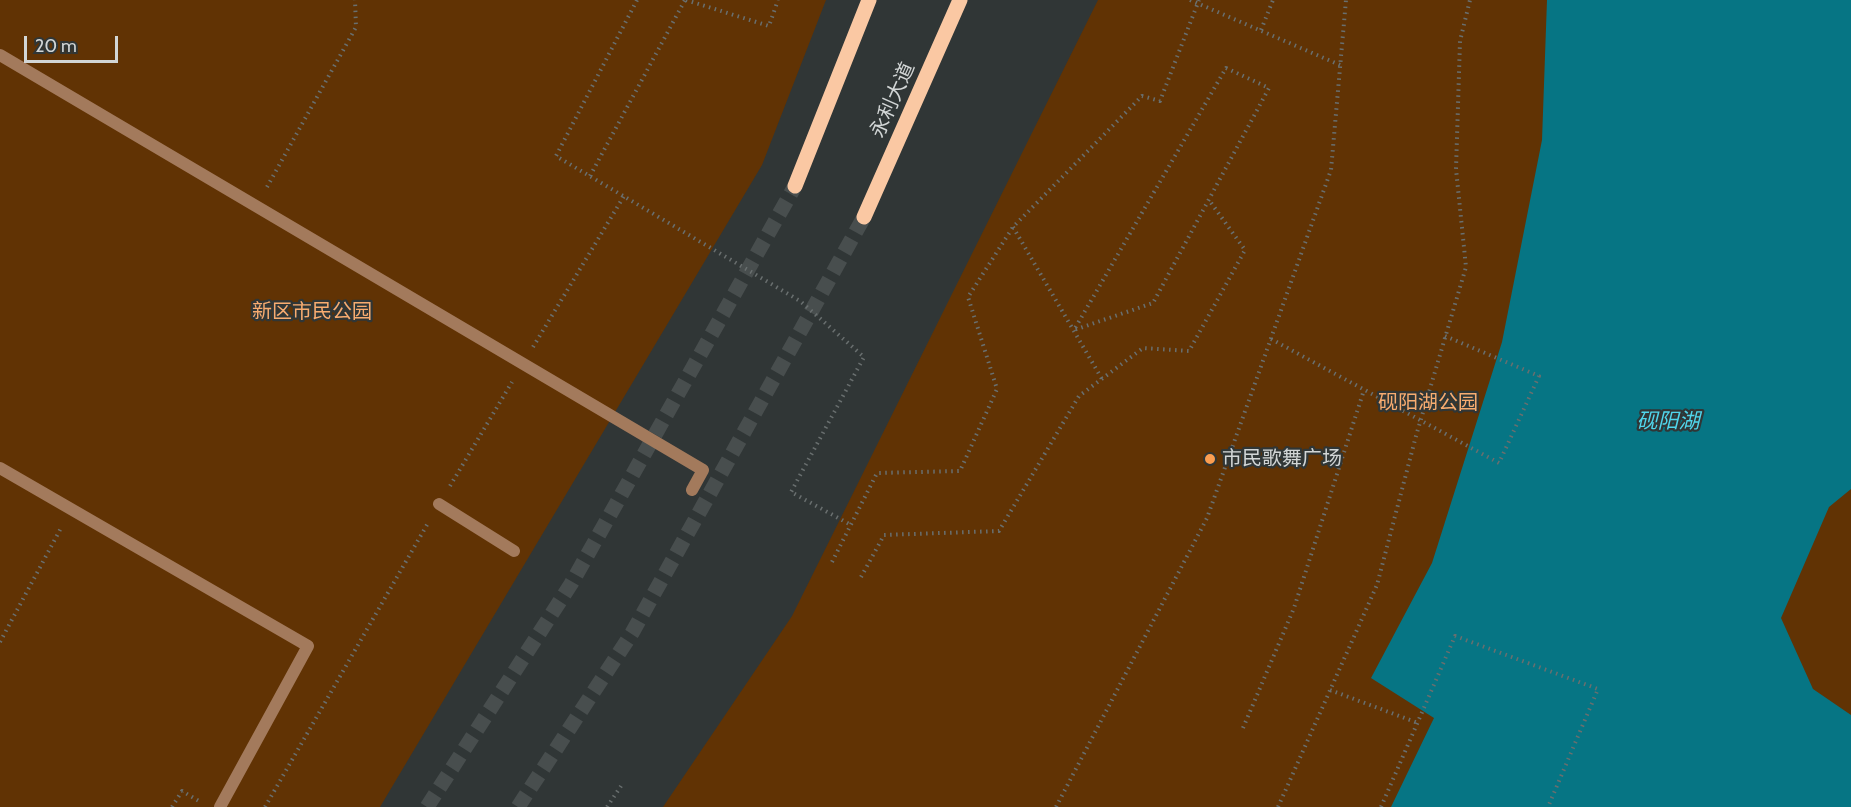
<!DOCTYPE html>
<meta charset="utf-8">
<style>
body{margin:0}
#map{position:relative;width:1851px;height:807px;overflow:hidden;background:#303636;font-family:Cabin,sans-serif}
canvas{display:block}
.scale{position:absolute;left:24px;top:36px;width:94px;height:27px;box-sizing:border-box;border:3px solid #d2d6d6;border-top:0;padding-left:8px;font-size:18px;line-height:21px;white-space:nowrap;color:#d2d6d6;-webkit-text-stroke:4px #303636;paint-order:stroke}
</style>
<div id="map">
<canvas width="1851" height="807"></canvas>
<div class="scale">20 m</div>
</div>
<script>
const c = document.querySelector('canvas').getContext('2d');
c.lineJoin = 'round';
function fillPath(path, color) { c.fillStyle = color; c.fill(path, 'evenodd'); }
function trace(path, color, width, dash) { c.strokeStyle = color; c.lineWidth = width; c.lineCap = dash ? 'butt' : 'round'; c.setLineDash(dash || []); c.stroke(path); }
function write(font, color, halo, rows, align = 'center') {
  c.font = font + ' Cabin,"Noto Sans SC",sans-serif'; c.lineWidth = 4.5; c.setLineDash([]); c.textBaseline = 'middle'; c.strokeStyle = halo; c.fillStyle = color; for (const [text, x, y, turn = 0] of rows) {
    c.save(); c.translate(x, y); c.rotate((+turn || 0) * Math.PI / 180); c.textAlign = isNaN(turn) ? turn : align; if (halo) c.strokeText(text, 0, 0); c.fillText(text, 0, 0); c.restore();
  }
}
const green = new Path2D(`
 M0 0H826L762 165 380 807H0Z
 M1098 0H1851V807H663L792 616Z`);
const water = new Path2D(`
 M1547 0H1851V489L1829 507 1781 618 1813 689 1851 715V807H1391L1434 718 1371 678 1432 563 1502 342 1542 140Z`);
const primaryTunnel = new Path2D(`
 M427 807 571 584 795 186
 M518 807 632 633 864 217`);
const path = new Path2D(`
 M637 0 556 156 800 301 864 357 791 492 851 525
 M686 0 769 26 778 0
 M1190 0 1340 65
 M1261 30 1273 0
 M1226 68 1269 88 1153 303 1074 330Z
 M590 176 685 0
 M267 187 356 27 355 0
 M1013 227 1102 379
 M1271 339 1499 463 1539 376 1445 336
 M533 347 624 196
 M450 486 512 382
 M832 562 877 473 960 471 997 389 968 297 1013 227 1142 96 1160 101 1199 0
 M861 577 884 535 999 531 1079 396 1143 348 1189 351 1245 250 1209 200
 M0 642 61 528
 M1330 690 1418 723
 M1243 728 1294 608 1364 390
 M172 807 182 791 199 801
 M265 807 428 523
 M607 807 621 786
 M1056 807 1207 518 1331 170 1346 0
 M1278 807 1377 585 1416 436 1466 267 1456 169 1460 41 1470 0
 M1381 807 1455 636 1598 689 1548 807`);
const pedestrian = new Path2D(`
 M0 55 703 470 692 490
 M0 468 308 646 220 807
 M439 504 514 551`);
const primary = new Path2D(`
 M795 186 869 0
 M864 217 960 0`);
const markers = [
 [1210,459,6,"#fb9e51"]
];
const streetNames = [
 ["永利大道",893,100,-66]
];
const parkNames = [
 ["新区市民公园",312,312],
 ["砚阳湖公园",1428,403]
];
const poiNames = [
 ["市民歌舞广场",1222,459]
];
const waterNames = [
 ["砚阳湖",1668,422]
];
fillPath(green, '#613304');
fillPath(water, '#067584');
trace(primaryTunnel, '#484e4e', 15, [15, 8]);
trace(path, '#696f6f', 4, [1.5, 4.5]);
trace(pedestrian, '#a37a5c', 12);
trace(primary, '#fac8a3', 15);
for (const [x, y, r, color] of markers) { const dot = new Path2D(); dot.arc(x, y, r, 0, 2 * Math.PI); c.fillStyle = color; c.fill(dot); trace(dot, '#303636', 2); }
write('20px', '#d2d6d6', '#303636', streetNames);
write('20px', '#f8ac70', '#303636', parkNames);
write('20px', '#d2d6d6', '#303636', poiNames, 'left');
write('italic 21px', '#50d6ec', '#303636', waterNames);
</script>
